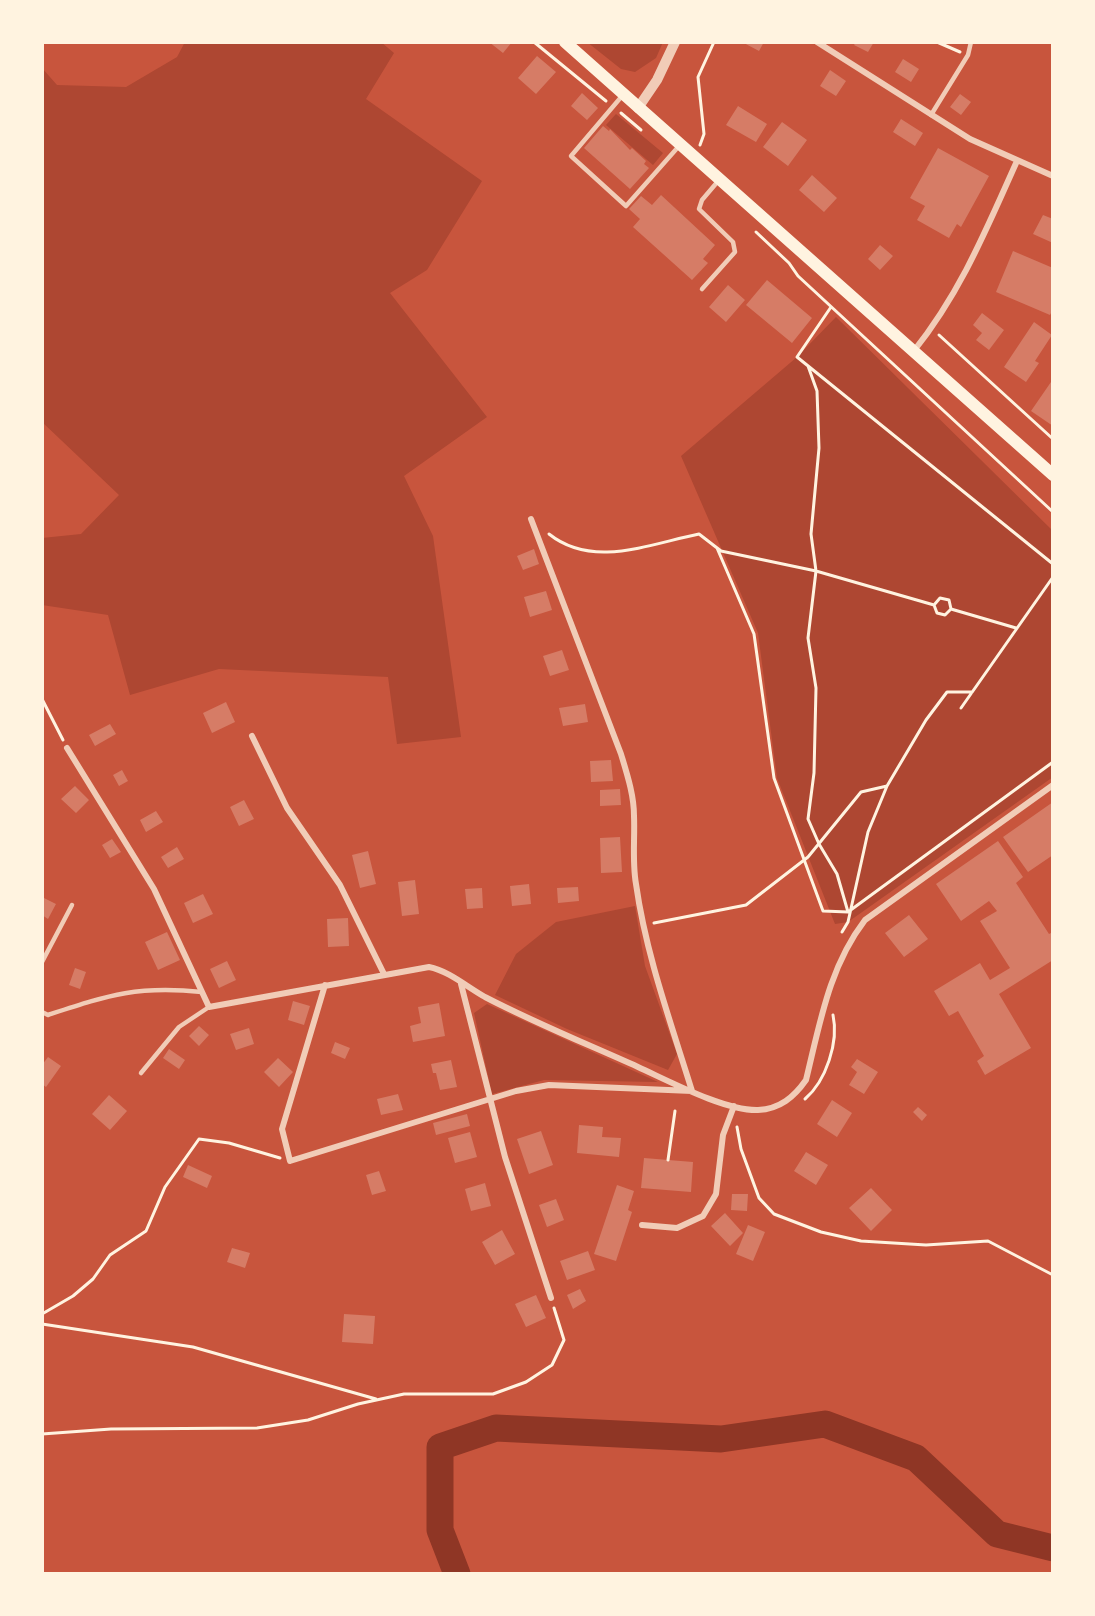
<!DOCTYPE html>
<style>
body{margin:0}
#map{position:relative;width:1095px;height:1616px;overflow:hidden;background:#c8553d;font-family:"Fira Sans",sans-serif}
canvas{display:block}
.frame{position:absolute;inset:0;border:44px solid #fff3e0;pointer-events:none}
</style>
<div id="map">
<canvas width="1095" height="1616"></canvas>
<div class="frame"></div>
</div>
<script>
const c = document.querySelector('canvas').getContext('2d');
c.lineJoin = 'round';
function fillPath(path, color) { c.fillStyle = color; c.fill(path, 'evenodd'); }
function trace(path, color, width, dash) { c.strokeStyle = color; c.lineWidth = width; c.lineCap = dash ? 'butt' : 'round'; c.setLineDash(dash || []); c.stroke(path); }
const green = new Path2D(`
 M185 42H381L394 53 366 99 482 181 427 270 390 293 487 417 404 476 433 536 461 737 397 744 388 677 219 669 130 695 108 615 42 605V538L81 534 119 495 42 422V68L57 85 126 87 177 57Z
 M587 42H663L656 58 635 72 621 69Z
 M616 114 663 153 653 165 606 125Z
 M836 317 1053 531V777L848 922 835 924 777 778 758 633 681 456 797 357Z
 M635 906 645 966 677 1054 668 1070 567 1029 495 995 516 954 556 922Z
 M487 1004 658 1082 544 1080 492 1094 474 1013Z`);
const river = new Path2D(`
 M457 1574 440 1530V1447L496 1428 721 1439 825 1424 916 1458 997 1534 1053 1548`);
const building = new Path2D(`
 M489 42H512L503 53Z
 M742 42H764L759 51Z
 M856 42H874L868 52 854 45Z
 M537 56 556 72 536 94 518 78Z
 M903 59 919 69 911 82 895 72Z
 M830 70 846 81 836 96 820 86Z
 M582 93 598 108 587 120 571 106Z
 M960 94 971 102 961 115 950 107Z
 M738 106 767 124 756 142 726 125Z
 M901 119 923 133 915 146 893 132Z
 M782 122 807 140 788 166 763 147Z
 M603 126 609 131 610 129 630 150 632 148 646 161 644 164 649 168 630 189 584 148Z
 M938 148 989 176 961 227 957 224 949 238 917 220 925 206 910 198Z
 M812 175 837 198 824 212 799 190Z
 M661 195 715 245 703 259 708 263 692 280 633 227 640 219 629 209 641 196 652 205Z
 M1043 215 1053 219V243L1033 234Z
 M880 245 893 256 880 270 868 259Z
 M1013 251 1053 268V309L1050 315 996 292Z
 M767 280 812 318 792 343 746 305Z
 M728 285 745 300 726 322 709 307Z
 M982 313 1004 330 989 350 976 340 982 333 973 325Z
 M1034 322 1052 335 1035 361 1039 363 1026 382 1004 367Z
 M1051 382 1053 383V426L1031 411Z
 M534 549 539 564 523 570 517 556Z
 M546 591 552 610 530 617 524 597Z
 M562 650 569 670 550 676 543 656Z
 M226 702 235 722 212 733 203 713Z
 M585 704 588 722 563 726 559 708Z
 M110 724 116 734 95 746 89 735Z
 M611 760 613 781 591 782 590 761Z
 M122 770 128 781 119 786 113 775Z
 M75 786 89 800 76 813 61 799Z
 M620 789 621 805 600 806V790Z
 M244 800 254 819 239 826 230 807Z
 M1053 802V855L1028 872 1003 837Z
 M156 811 163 822 146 832 140 820Z
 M620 837 622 872 601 873 600 838Z
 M112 839 121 852 110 858 102 845Z
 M998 841 1023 877 1016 883 1049 934 1053 932V960L999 994 1031 1048 985 1075 977 1061 984 1056 958 1011 949 1016 934 991 980 963 990 980 1010 968 980 921 997 911 989 901 961 921 936 884Z
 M177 847 184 859 168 868 161 857Z
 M368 851 376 884 360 888 352 855Z
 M415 880 419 914 402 916 398 882Z
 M529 884 531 904 512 906 510 886Z
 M578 887 579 901 558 903 557 888Z
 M482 888 483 908 467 909 465 889Z
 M203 894 213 914 193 923 184 903Z
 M42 897 56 904 48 919 42 915Z
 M909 915 928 939 904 957 885 933Z
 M348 918 349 946 328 947 327 919Z
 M167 932 180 960 158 970 145 942Z
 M227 961 236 980 219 988 210 969Z
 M75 968 86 972 80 989 69 985Z
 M293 1001 310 1006 304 1025 288 1020Z
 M439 1003 445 1036 413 1042 410 1026 421 1023 418 1007Z
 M199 1026 209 1035 199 1046 189 1036Z
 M249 1028 254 1044 236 1050 230 1034Z
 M335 1042 350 1048 345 1059 331 1053Z
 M169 1049 185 1060 179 1069 163 1058Z
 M48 1057 61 1066 46 1087 42 1084V1065Z
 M278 1058 293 1072 279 1087 264 1072Z
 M857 1059 878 1072 864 1094 849 1085 857 1072 851 1067Z
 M451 1060 457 1087 440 1090 436 1073H433L431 1064Z
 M398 1094 403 1110 381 1115 377 1099Z
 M109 1095 127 1111 110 1130 92 1114Z
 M832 1100 852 1113 837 1137 817 1124Z
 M918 1107 927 1115 922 1121 913 1112Z
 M467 1114 470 1126 436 1135 433 1123Z
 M579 1125 603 1127 602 1137 621 1138 619 1157 577 1153Z
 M541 1131 553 1165 529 1174 517 1139Z
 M470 1132 477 1157 455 1163 448 1138Z
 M806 1152 828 1165 816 1185 794 1171Z
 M644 1158 693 1162 691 1192 641 1188Z
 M188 1165 212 1176 207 1188 183 1177Z
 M379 1171 386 1191 372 1195 366 1175Z
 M485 1183 491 1206 471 1211 465 1189Z
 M617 1185 634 1191 628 1210 632 1212 616 1261 594 1254Z
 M871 1188 892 1210 871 1231 849 1208Z
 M732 1194H748L747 1211 731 1210Z
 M556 1199 564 1220 547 1227 539 1205Z
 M725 1213 743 1233 730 1246 711 1226Z
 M748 1225 765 1232 753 1261 736 1254Z
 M502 1230 515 1254 495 1265 482 1242Z
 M232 1248 250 1253 245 1268 227 1262Z
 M588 1251 595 1270 567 1280 560 1261Z
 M580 1289 586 1301 573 1309 567 1295Z
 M536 1295 546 1318 526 1327 515 1304Z
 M344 1314 375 1316 373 1344 342 1342Z`);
const path = new Path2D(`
 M534 42 606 101
 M937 42 960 52
 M621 113 641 130
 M700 145 704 134 698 77 714 42
 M756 232 789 263 798 276 1053 512
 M831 307 797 357 1053 564
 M939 335 1053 439
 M549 534C593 569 649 544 699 534L721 551 816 571 934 605
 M717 548 754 634 774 778 823 911 848 912 837 874 819 844 808 819 814 773 816 688 808 638 816 571 811 534 819 448 817 391 808 366
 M940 598 949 600 951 609 945 615 937 613 934 605Z
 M951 609 1016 628
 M42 699 63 740
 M961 708 1053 577
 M848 912 1053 762
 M654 923 746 905 808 857 861 792 887 786 926 720 947 692H972
 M842 932 848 922 868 832 887 786
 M805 1099C826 1081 839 1042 833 1015
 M737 1127 741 1149 759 1198 774 1214 821 1232 861 1241 926 1245 988 1241 1053 1275
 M668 1160 675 1111
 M42 1314 73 1296 93 1279 110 1255 146 1231 165 1187 199 1139 229 1143 280 1158
 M42 1324 193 1347 376 1399
 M42 1434 111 1429 257 1428 308 1420 358 1404 404 1394H493L526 1382 552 1365 564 1340 554 1308`);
const service = new Path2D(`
 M622 96 571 156 626 206 679 146
 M931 115 968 55 971 42
 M702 289 735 252 733 242 699 209 702 200 719 180
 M42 962 72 905
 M42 1012 48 1015C109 995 138 985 202 992
 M141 1073 179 1027 209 1007`);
const minor = new Path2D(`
 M817 42 970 139 1053 176
 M913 352C961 292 986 230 1017 161
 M252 736 287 808 340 885 384 974
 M67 748 154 889 209 1007 429 967C449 971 467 987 485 997 535 1023 587 1044 638 1067 669 1081 725 1111 758 1110 780 1109 794 1097 806 1080 820 1023 829 967 865 920L1053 785
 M461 984 505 1157 551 1298
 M325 985 282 1129 290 1161 516 1091 549 1085 692 1091C671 1023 646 955 636 884 632 862 635 838 634 816 634 795 627 774 621 754L531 519
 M642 1225 677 1228 703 1216 716 1194 723 1135 734 1106`);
const tertiary = new Path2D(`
 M638 108 657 80 675 42`);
const secondary = new Path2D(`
 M565 42 1053 475`);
fillPath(green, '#ae4732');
trace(river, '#8f3625', 27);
fillPath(building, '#d67c66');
trace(path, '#fff3e0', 3);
trace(service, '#f1ccb7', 4.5);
trace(minor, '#f1ccb7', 6);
trace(tertiary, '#f1ccb7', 10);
trace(secondary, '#fff3e0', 12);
</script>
